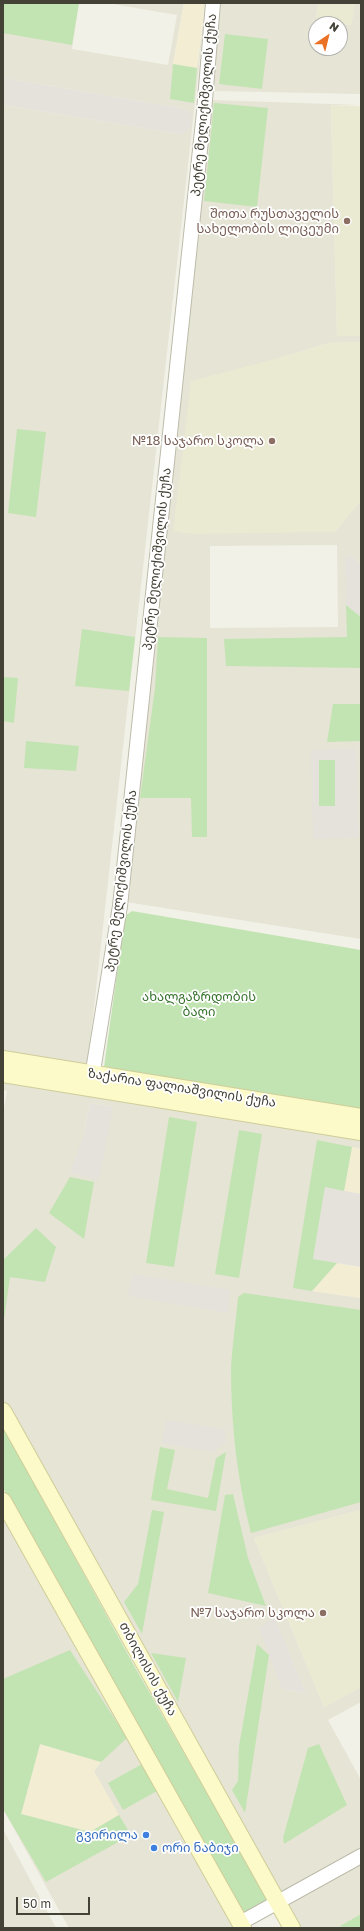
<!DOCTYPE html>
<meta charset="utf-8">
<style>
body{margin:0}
#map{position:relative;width:364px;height:1931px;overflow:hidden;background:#f2f1e7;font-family:"Golos Text",sans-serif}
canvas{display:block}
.frame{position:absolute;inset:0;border:4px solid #444236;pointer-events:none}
.north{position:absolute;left:308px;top:16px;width:40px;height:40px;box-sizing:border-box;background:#fff;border:1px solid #b4b3af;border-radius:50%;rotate:35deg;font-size:11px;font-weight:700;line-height:16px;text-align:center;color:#444236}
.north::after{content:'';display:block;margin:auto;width:14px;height:18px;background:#eb7125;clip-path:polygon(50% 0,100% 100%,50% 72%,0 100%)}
.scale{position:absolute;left:16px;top:1897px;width:74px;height:18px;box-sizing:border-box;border:2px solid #444236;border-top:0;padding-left:5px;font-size:12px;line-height:14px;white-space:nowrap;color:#444236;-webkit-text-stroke:3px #fff;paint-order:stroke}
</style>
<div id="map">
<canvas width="364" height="1931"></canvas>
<div class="frame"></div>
<div class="north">N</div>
<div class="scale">50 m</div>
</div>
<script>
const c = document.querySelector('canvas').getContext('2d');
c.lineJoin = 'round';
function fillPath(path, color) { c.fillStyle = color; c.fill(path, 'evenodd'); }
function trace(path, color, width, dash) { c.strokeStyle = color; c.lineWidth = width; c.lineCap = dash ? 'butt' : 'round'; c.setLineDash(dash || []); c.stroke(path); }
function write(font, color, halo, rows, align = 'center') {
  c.font = font + ' "Golos Text","Noto Sans Georgian",sans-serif'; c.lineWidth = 3.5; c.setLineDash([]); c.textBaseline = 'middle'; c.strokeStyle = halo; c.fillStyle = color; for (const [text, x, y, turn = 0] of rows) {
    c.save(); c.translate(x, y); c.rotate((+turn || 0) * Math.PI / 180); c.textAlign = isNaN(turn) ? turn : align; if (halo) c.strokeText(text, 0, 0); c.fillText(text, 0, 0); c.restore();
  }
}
const residential = new Path2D(`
 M3 3H79L72 49 168 65 177 15 107 3H184L173 64 197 68 206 3 87 1070 3 1056V105L181 134 180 108 3 78Z
 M221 3H318L316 19 351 25 355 3H361V94L215 91 213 85ZM316 24H340V48H316Z
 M211 100 361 105H331L337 335 361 336V342L329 343 279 358 335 532 361 500V565L352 556 346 605 361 617V939L126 902ZM337 545 338 627 210 628V546Z
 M3 1079 361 1137V1149L352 1147 344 1191 325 1187 313 1259 337 1263 313 1291 361 1298V1510L254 1538 324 1707 361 1687V1702L328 1720 361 1780V1852L281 1896 274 1894 3 1403V1114L7 1091 3 1090ZM90 1103 113 1107 83 1137ZM274 1618 306 1693 282 1689Z
 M3 1513 234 1928H69L3 1809ZM40 1744 100 1763 94 1771Z
 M3 1829 56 1928H3Z
 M361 1862V1914L341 1926 342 1928H294L285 1910 288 1902Z`);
const commercial = new Path2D(`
 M184 3H205L197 68 173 64Z
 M352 1147 361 1149V1194L344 1191Z
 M337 1263 361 1267V1298L312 1291Z
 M40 1744 101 1762 94 1771 119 1815 90 1832 21 1814Z`);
const industrial = new Path2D(`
 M3 78 180 108 192 113 190 130 181 134 3 105Z
 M352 556 361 565V617L346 605 345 557Z
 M356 748 359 838 313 839 311 750Z
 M90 1103 113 1107 99 1180 70 1173 83 1137Z
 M325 1187 361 1194V1267L313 1259Z
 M132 1274 230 1290 228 1313 128 1296Z
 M166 1420 225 1429 226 1442 212 1452 162 1443Z
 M274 1617 306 1693 282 1689 259 1628Z`);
const education = new Path2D(`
 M318 3H355L351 25 316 19Z
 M331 105 361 106V336H337Z
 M361 342V500L335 532 192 534 173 531 191 381 279 358 329 343Z
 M361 1510V1687L324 1707 254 1538Z`);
const green = new Path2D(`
 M3 3H79L72 45 3 33Z
 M225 34 268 39 262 89 219 84Z
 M173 64 197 68 194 103 170 99Z
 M214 103 268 108 257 207 204 201Z
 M17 429 46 432 36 517 8 513Z
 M346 605 361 617V668L226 666 224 639 347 637Z
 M82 629 135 637 129 691 75 686Z
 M158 637 207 638V837H192L191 798H140L155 688Z
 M3 677 18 678 14 723 3 721Z
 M333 704H361L360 741 327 742Z
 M26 741 79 746 76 771 24 768Z
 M319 760H335V806H319Z
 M132 911 361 950V1113L107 1071 104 1067 125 916Z
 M169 1117 197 1122 174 1267 146 1263Z
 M239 1130 262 1134 239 1278 215 1274Z
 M317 1140 352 1147 344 1191 325 1187 313 1259 337 1263 312 1291 293 1288Z
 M70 1177 94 1182 84 1239 49 1213Z
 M36 1228 56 1247 45 1282 10 1277 3 1327V1260Z
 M244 1293 361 1310V1502L251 1533C237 1480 231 1424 231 1370 232 1346 236 1321 238 1297Z
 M3 1427 136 1669 269 1902 242 1917 3 1488Z
 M160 1447 175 1450 167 1489 208 1498 216 1458 226 1452 216 1511 151 1500Z
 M233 1494 248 1558 266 1606 208 1593 225 1495Z
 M152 1510 164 1512 142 1634 124 1602 138 1584Z
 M257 1644 269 1655 245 1813 232 1790 238 1781 239 1746Z
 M70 1650 127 1738 101 1762 40 1744 21 1814 90 1832 119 1815 131 1835 46 1882 3 1809V1679Z
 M151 1653 186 1658 178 1702Z
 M319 1744 347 1805 284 1844 283 1838 308 1748Z
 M142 1764 157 1791 123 1810 108 1783Z
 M361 1914V1928H342L340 1926Z`);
const tertiary = new Path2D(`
 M91 1083 120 906 204 112 213 3
 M240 1923 361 1856`);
const secondary = new Path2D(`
 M3 1059 361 1117
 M3 1074 361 1132
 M3 1411 292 1928
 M3 1501 243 1928`);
const markers = [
 [347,221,4,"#8d6e63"],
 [272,441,4,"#8d6e63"],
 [323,1613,4,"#8d6e63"],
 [146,1835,4,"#3f7fe0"],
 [154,1848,4,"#3f7fe0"]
];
const streetNames = [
 ["პეტრე მელიქიშვილის ქუჩა",204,105,-85],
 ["პეტრე მელიქიშვილის ქუჩა",157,559,-84],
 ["პეტრე მელიქიშვილის ქუჩა",121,881,-83],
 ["ზაქარია ფალიაშვილის ქუჩა",182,1088,9],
 ["თბილისის ქუჩა",148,1669,61]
];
const educationNames = [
 ["შოთა რუსთაველის",339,214],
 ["სახელობის ლიცეუმი",339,229],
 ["№18 საჯარო სკოლა",264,441],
 ["№7 საჯარო სკოლა",315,1613]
];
const parkNames = [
 ["ახალგაზრდობის",199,997],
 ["ბაღი",199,1012]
];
const shopNames = [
 ["გვირილა",138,1835],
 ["ორი ნაბიჯი",162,1848,"left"]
];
fillPath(residential, '#e6e4d5');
fillPath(commercial, '#f3edd3');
fillPath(industrial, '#e4e2db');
fillPath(education, '#eae9d1');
fillPath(green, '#c2e4b2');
trace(tertiary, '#bdbbaa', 16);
trace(secondary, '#cfcd99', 18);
trace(tertiary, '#fff', 14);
trace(secondary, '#fbfac8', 16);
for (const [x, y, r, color] of markers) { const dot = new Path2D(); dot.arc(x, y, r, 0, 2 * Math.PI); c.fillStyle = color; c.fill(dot); trace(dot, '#fff', 1.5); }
write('13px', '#444236', '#fff', streetNames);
write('13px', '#785e54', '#fff', educationNames, 'right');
write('13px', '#37722e', '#fff', parkNames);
write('13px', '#366cbe', '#fff', shopNames, 'right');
</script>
